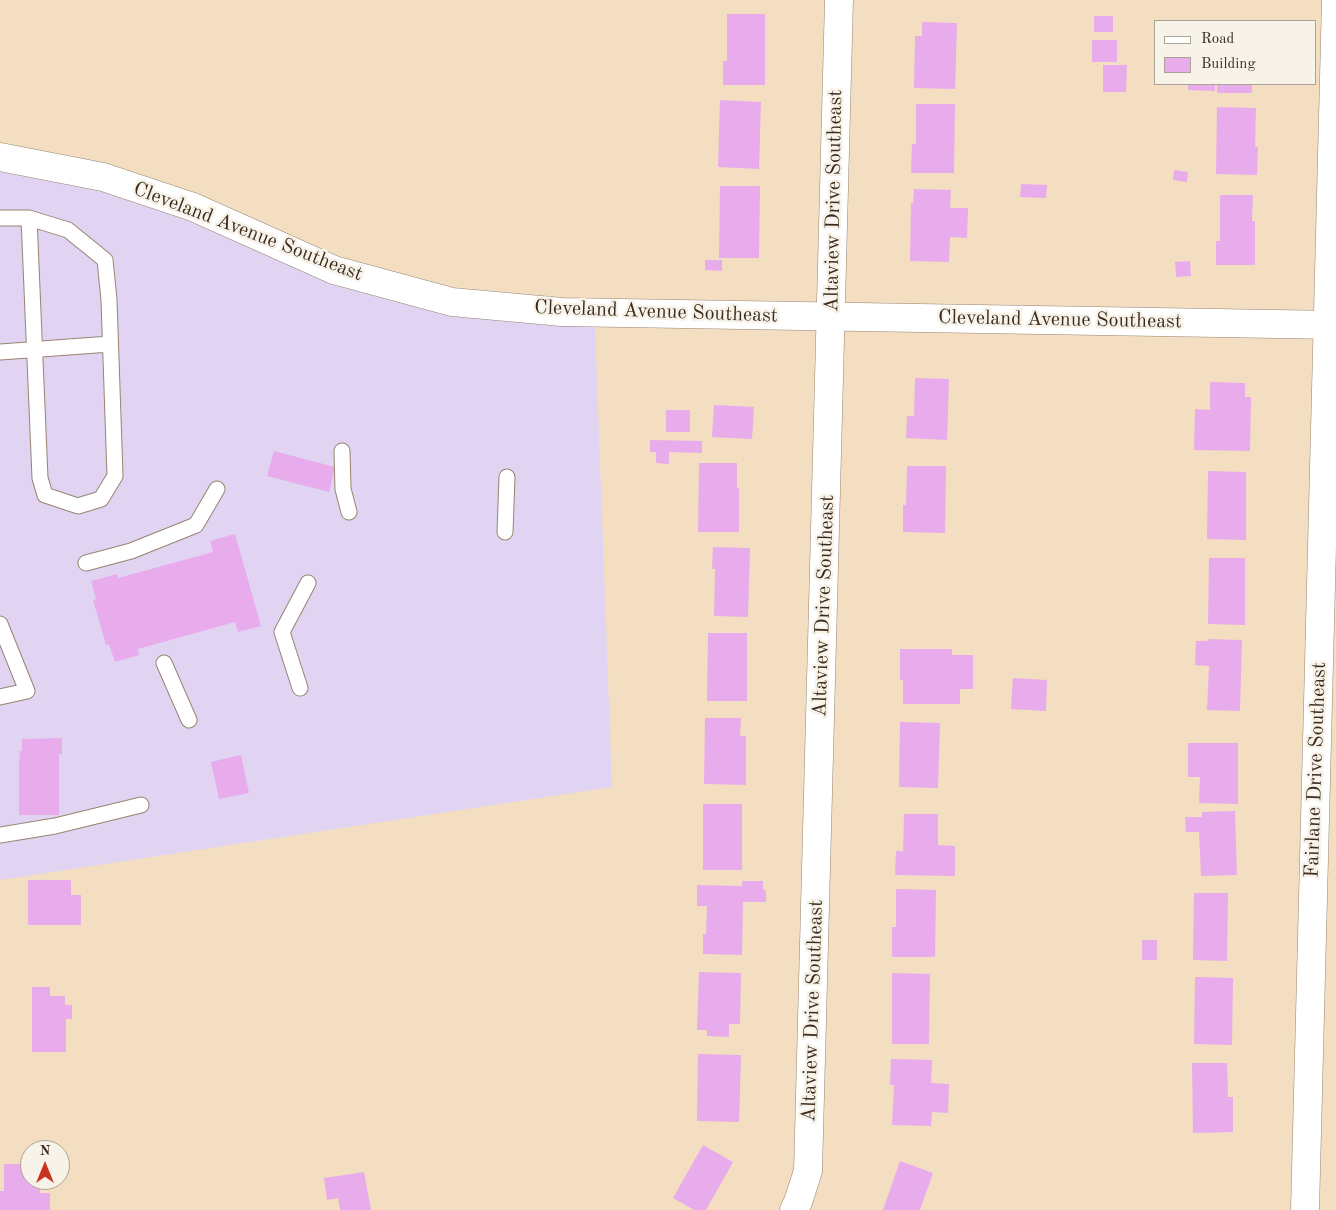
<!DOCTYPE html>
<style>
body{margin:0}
#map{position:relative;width:1336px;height:1210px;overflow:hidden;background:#f3dec1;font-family:"Old Standard TT",serif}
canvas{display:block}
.legend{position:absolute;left:1154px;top:20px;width:162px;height:65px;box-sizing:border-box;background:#f7f3e8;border:1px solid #aca397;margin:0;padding:6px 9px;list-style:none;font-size:15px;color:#3b2a1e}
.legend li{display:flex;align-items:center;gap:10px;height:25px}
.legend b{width:25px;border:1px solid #aca397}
.north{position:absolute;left:20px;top:1140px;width:50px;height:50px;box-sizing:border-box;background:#f7f3e8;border:1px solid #aca397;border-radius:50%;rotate:0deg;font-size:14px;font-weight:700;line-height:20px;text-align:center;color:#3b2a1e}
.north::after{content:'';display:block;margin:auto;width:18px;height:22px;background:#c8321e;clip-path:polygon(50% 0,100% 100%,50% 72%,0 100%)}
</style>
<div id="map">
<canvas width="1336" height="1210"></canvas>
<ul class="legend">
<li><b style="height:6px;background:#fff"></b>Road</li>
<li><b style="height:14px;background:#e8abec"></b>Building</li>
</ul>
<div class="north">N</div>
</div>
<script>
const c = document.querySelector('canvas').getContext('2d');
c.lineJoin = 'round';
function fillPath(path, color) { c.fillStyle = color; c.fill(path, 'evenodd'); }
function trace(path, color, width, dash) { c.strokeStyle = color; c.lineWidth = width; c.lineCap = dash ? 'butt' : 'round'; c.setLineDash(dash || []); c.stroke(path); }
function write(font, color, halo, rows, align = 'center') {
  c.font = font + ' "Old Standard TT",serif'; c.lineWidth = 5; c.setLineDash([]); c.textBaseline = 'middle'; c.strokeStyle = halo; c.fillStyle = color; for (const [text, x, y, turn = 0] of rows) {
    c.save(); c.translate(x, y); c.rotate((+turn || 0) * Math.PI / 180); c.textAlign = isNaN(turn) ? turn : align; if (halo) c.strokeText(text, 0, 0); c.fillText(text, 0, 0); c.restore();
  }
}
const built = new Path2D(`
 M0 148 238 237 595 326 612 787 0 880Z`);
const building = new Path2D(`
 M727 14H765V85H723V61H727Z
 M1094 16H1113V32H1094Z
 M922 22 957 23 955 89 914 88 915 36H922Z
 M1092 40H1117V62H1092Z
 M1103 65H1127L1126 92H1103Z
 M1188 84H1215V91L1188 90Z
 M1217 84H1252V93H1217Z
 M720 100 761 102 759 169 718 167Z
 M916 104H955L954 173H911L912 144H916Z
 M1217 107 1256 108 1255 147H1258L1257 175 1216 174Z
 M1174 170 1188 172 1187 182 1173 180Z
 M1021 184 1047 185 1046 198 1020 197Z
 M720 186H760L759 258H719Z
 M914 189 951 190 950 208H968L967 238 950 237 949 262 910 261 911 203H913Z
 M1220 195H1253L1252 221H1255V265H1216V241H1220Z
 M705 260H722V271L705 270Z
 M1190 261 1191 276 1176 277 1175 262Z
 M915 378 949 379 947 440 906 438 907 416H914Z
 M1210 382 1245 383V397H1251L1250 451 1194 450 1195 409 1210 410Z
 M714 405 754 407 752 439 712 437Z
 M666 410H690V432H666Z
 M650 440 702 441V453L669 452V464L656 463V452H650Z
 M274 451 335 467 329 492 267 476Z
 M699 463H737V488H739V532H698Z
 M907 466H946L945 533 903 532V505H906Z
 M1208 471 1246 472V540L1207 539Z
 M235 534 261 626 238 632 235 622 138 649 139 655 115 662 109 644 106 645 93 600 96 599 91 581 117 574 118 578 213 552 210 541Z
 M713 547 750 548 748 617 714 616 715 569H712Z
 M1209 558H1245V625L1208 624Z
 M708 633H747V701H707Z
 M1208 639 1242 640 1240 711 1207 710 1209 666 1195 665 1196 641H1207Z
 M900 649H952V655H973V689H960V704H903V680H900Z
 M1013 678 1047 680 1046 711 1011 709Z
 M705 718H741L740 736H746V785L704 784Z
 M900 722 940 723 938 788 899 787Z
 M62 738V754H59V815H19V765L20 751H22V739Z
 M1188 743H1238V804L1199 803 1200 777H1188Z
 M241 755 249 793 219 799 211 762Z
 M703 804H742V870H703Z
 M1235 811 1237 875 1201 876 1199 832H1186L1185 817H1202V812Z
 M904 814H938V845L955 846V876L895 875 896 851H903Z
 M28 880H71V895H81V925H28Z
 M742 881H763V890H766V902H743L742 955 703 954V934H706L707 906H697V885L742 886Z
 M896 889 936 890 935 957H892V927H896Z
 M1194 893H1228L1227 961 1193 960Z
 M1142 940H1157V960H1142Z
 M699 972 741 973 740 1024H729V1037L707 1036V1030H697Z
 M892 973 930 974 929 1044H892Z
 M1195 977 1233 978 1232 1045 1194 1044Z
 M32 987H50V996H65V1005H72V1019H66V1052H32Z
 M698 1054 741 1055 739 1122 697 1121Z
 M891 1059 932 1060 931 1083 949 1084 948 1113 932 1112 931 1126 892 1125 894 1085H890Z
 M1192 1063H1227L1228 1097H1233V1132L1193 1133Z
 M703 1145 733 1162 706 1210H694L673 1198Z
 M900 1161 933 1173 920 1210H883Z
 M4 1164H30V1180H40V1193H50V1210H0V1191H4Z
 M364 1172 371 1210H340L338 1198 327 1200 324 1178Z`);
const lane = new Path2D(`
 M0 218H29L68 230 105 260 109 300 115 476 101 499 78 506 45 495 40 478 29 218
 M0 352 110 344
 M342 451 343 489 349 512
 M505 532 507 477
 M86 563 131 551 196 525 217 489
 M0 624 27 691 0 697
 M164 663 189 720
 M300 688 282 632 308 583
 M0 835 55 826 141 805`);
const street = new Path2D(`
 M794 1210 798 1202 808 1171 839 0
 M1305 1210 1336 0`);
const secondary = new Path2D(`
 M0 157 103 177 193 207 334 270 452 302 562 312 1336 325`);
const streetNames = [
 ["Altaview Drive Southeast",834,201,-89],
 ["Cleveland Avenue Southeast",248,232,21],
 ["Cleveland Avenue Southeast",656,312,2],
 ["Cleveland Avenue Southeast",1060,320,1],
 ["Altaview Drive Southeast",824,606,-88],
 ["Fairlane Drive Southeast",1316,770,-88],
 ["Altaview Drive Southeast",813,1011,-88]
];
fillPath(built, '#e1d4f3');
fillPath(building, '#e8abec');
trace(lane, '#978470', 17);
trace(street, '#978470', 29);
trace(secondary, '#978470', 29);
trace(lane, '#fff', 15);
trace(street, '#fff', 28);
trace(secondary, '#fff', 28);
write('20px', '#3b2a1e', '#f7f3e8', streetNames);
</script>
